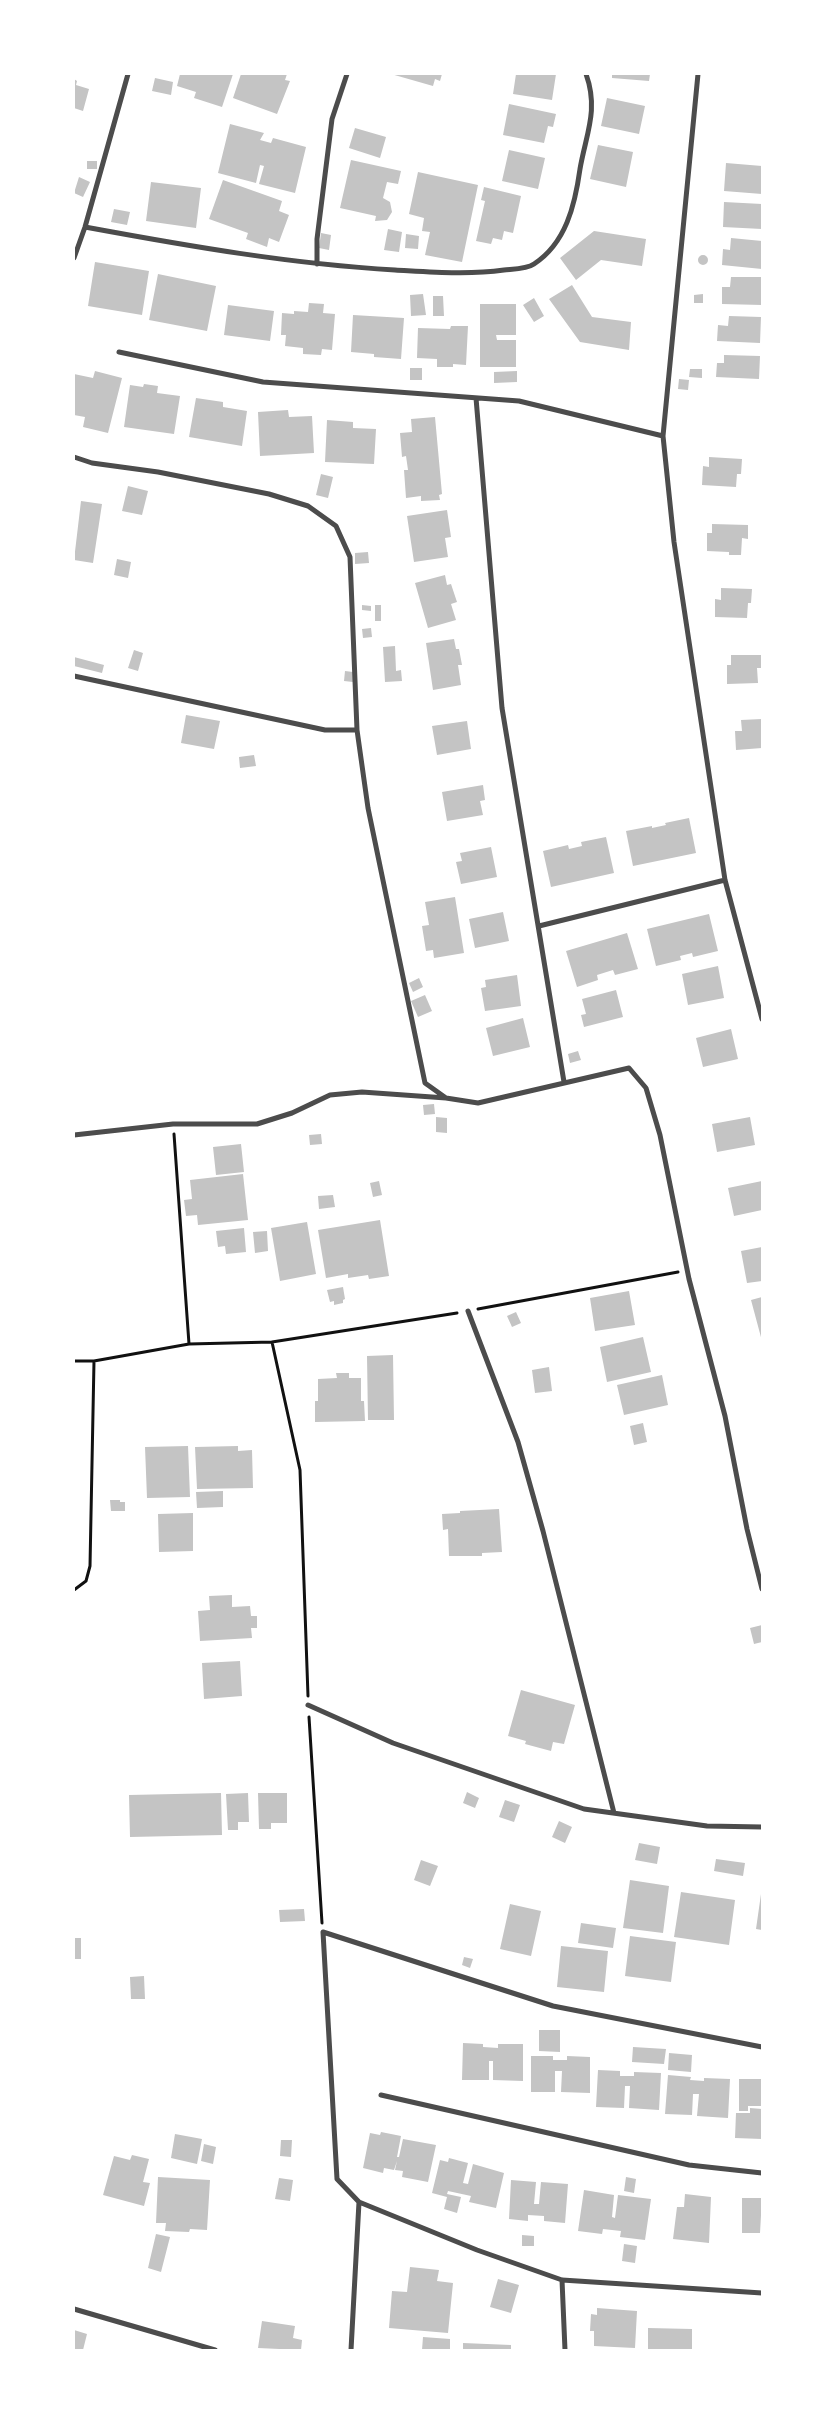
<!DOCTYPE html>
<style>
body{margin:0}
#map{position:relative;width:836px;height:2424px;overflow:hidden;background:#fff;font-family:Montserrat,sans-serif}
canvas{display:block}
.frame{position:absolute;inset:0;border:75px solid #fff;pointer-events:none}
</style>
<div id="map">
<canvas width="836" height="2424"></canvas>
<div class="frame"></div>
</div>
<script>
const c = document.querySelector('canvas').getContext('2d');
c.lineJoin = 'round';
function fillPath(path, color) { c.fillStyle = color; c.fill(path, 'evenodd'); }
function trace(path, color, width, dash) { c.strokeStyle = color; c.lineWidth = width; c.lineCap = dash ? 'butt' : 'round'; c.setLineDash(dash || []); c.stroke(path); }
const building = new Path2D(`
 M180 74H233L222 107 194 98 196 92 177 86Z
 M241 74H287L285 80 290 81 277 114 233 98Z
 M391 74H442L440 81 435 79 433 86Z
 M516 74H556L552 100 513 94Z
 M612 74H650L649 81 612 78Z
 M155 78 173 82 171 95 152 91Z
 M74 79 77 81 76 85 89 89 83 111 74 108Z
 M607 98 645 106 639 134 601 126Z
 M509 104 556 114 553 127 548 126 544 143 503 135Z
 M230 124 264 133 260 140 271 143 273 138 306 147 295 193 259 184 264 166 260 165 256 183 218 173Z
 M355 128 386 137 380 158 349 148Z
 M598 145 633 152 626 187 590 179Z
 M509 150 545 158 538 189 502 181Z
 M351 160 401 171 398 184 387 182 383 198 390 202 392 212 387 220 375 221 376 216 340 208Z
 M87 161H97V169H87Z
 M726 163 762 166V194L724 191Z
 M418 172 478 185 462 262 425 255 430 232 422 231 424 218 409 214Z
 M79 177 90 182 83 197 74 193Z
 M223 180 282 201 279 211 289 215 279 242 269 238 267 247 246 239 248 233 209 219Z
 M151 182 201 188 196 228 146 221Z
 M484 187 521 196 513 233 504 231 502 240 493 238 491 244 476 241 485 201 481 200Z
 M724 202 762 204V229L723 227Z
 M114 209 130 212 127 225 111 222Z
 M388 229 402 232 399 252 384 250Z
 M594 231 646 239 642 266 601 260 576 280 560 258Z
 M321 233 331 235 329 250 319 248Z
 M406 234 419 236 418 249 405 248Z
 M731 238 762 241V269L722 265 723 249 730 250Z
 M698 260a5 5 0 1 1 10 0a5 5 0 1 1-10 0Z
 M95 262 149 271 142 315 88 306Z
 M158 274 216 286 207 331 149 320Z
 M731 277H762V305L722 304V287H730Z
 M572 285 592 317 631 322 629 350 580 342 549 299Z
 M423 294 426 315 411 316 410 295Z
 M703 294V303H694V295Z
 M433 296H443L444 316H433Z
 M534 298 544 316 534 322 523 305Z
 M309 303 324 304 323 313 335 314 332 350 322 349 321 355 303 354V348L285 346 286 335H281L282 313 294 314V311L308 312Z
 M480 304H516V335H496L497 340H516V367H480Z
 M228 305 274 311 270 341 224 335Z
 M353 315 404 318 401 359 374 357V354L351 352Z
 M729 316 761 317 760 343 717 341 718 325 728 326Z
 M451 326H468L466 365 453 364V367H437V359L417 358 418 328 450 329Z
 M724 355 760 356 759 379 716 377 717 363H724Z
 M410 368H422V380H410Z
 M690 369H702V378L689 377Z
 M95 371 122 378 108 433 83 427 85 417 74 415V374L93 378Z
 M517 371V382L494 383V372Z
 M679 379 689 380 688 390 678 389Z
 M144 384 158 386 157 393 180 396 174 434 124 427 130 385 143 387Z
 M196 398 223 402V407L247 411 242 446 189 437Z
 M288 410 289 417 312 416 314 453 260 456 258 412Z
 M435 417 442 494 439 495 440 500 421 501V496L406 498 404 470H408L406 456 402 457 400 433 412 432 411 419Z
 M327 420 353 422V428L376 429 374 464 325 462Z
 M709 457 742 459 741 474H737L736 487 702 485 703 466 709 467Z
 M321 474 333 477 328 498 316 495Z
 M128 486 148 491 142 515 122 511Z
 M81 501 102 504 93 563 74 560Z
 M447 510 451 537 445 538 448 557 414 562 407 516Z
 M712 524 748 525V539L742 538 741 555H729V552L707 551V533H712Z
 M368 552 369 563 355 564V553Z
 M117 559 131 562 128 578 114 575Z
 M445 575 447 585 451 584 457 602 451 604 456 620 428 628 415 583Z
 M721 588 752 589 751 603H748L747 618 715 617V599L721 600Z
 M362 605 371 606V611L362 610Z
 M375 605H381V621H375Z
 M371 628 372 637 363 638 362 629Z
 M454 639 456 649H459L462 665H458L461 685 433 690 426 643Z
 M395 646 396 671 401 670 402 681 385 682 383 647Z
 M134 650 143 653 138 671 128 668Z
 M731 655H762V668H757L758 683 727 684V665H731Z
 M74 657 104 665 102 673 74 666Z
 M345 671 353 672V682L344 681Z
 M186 715 220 721 214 749 181 743Z
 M762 719V748L736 750 735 731H742L741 720Z
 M467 721 471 749 437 755 432 726Z
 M254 755 256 766 240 768 239 757Z
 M483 785 485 800 480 801 483 815 447 821 442 792Z
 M689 818 696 853 633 866 626 831 652 826V828L666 825 665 823Z
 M606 837 614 873 551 887 543 851 568 845 569 849 582 846 581 842Z
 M491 847 497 877 461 884 456 862 462 861 460 853Z
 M455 897 464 953 434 958 433 950 426 951 422 926 429 925 425 902Z
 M503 912 509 941 475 948 469 919Z
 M709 914 718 951 693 957 692 953 680 956 681 960 656 966 647 929Z
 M627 933 638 969 615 975 613 970 597 975 598 980 577 987 566 951Z
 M718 966 724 998 688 1005 682 974Z
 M517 975 521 1006 485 1011 481 988 486 987 485 980Z
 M419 978 423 987 413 992 409 983Z
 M616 990 623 1017 584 1027 581 1015 586 1014 582 999Z
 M425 995 432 1011 418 1017 411 1001Z
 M523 1018 530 1047 493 1056 486 1028Z
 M731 1029 738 1059 703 1067 696 1038Z
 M578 1051 581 1060 570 1063 568 1054Z
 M434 1104 435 1114 424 1115 423 1105Z
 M436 1117 447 1118V1133L436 1132Z
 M750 1117 755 1145 717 1152 712 1124Z
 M321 1134 322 1144 310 1145 309 1135Z
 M241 1144 244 1172 216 1175 213 1147Z
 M243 1174 248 1220 198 1225 197 1215 186 1216 184 1200 192 1199 190 1180Z
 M379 1181 382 1195 373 1197 370 1183Z
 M762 1181V1210L734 1216 728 1188Z
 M333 1195 335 1207 319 1209 318 1196Z
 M380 1220 389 1276 369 1279 368 1275 348 1278V1274L326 1278 318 1230Z
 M307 1222 316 1274 280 1281 271 1228Z
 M244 1228 246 1252 226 1254 225 1246 218 1247 216 1231Z
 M267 1231 268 1251 255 1253 253 1232Z
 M762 1247V1281L747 1283 741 1251Z
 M343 1287 345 1299 343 1300V1303L334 1305V1301L330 1302 327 1290Z
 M629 1291 635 1325 595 1331 590 1298Z
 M762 1297V1341L751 1300Z
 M516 1312 521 1323 512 1327 507 1316Z
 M643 1337 651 1372 607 1382 600 1347Z
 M393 1355 394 1420H368L367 1356Z
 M549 1367 552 1391 535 1393 532 1370Z
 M336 1373H349V1378H361V1401H364L365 1421 315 1422V1401H318V1379L337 1378Z
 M662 1375 668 1405 624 1415 617 1385Z
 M643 1423 647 1442 634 1445 630 1426Z
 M188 1446 190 1497 147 1498 145 1447Z
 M238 1446V1451L252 1450 253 1488 197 1489 195 1447Z
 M223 1491V1507L197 1508 196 1492Z
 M110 1500H120V1502H125V1511H111Z
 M499 1509 502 1552 482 1553V1556H449L448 1529 443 1530 442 1514 460 1513V1511Z
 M193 1513V1551L159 1552 158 1514Z
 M232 1595V1607L250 1606 251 1616H257V1628H251L252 1638 200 1641 198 1611 210 1610 209 1596Z
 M762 1625V1642L754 1644 750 1628Z
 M240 1661 242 1696 204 1699 202 1663Z
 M521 1690 575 1705 564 1744 553 1742 551 1751 525 1744 526 1741 508 1736Z
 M467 1792 479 1798 475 1808 463 1803Z
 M221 1793 222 1835 130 1837 129 1795Z
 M248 1793 249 1822H238V1830H228L226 1794Z
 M258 1793H287V1823H271V1829H259Z
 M505 1800 520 1805 514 1822 499 1817Z
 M559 1821 572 1827 565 1843 552 1837Z
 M639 1843 660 1847 657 1864 635 1860Z
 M716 1859 745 1863 743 1876 714 1871Z
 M421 1860 438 1866 430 1886 414 1880Z
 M630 1880 669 1886 663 1933 623 1928Z
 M681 1892 735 1900 729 1945 674 1937Z
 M761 1894H762V1930L756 1929Z
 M510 1904 541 1911 531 1956 500 1949Z
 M304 1909 305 1921 280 1922 279 1910Z
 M581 1923 616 1928 613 1948 578 1943Z
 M630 1936 676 1942 671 1982 625 1976Z
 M74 1938H81V1959H74Z
 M561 1946 608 1951 604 1992 557 1987Z
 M464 1957 473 1959 470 1968 462 1965Z
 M144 1976 145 1999H131L130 1977Z
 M539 2030H560V2052L539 2051Z
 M463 2043 483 2044V2047L498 2048V2044H523V2081L493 2080V2061H489V2080H462Z
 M633 2047 666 2049 664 2064 632 2062Z
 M669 2053 692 2055 691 2072 668 2070Z
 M531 2056H553V2060H567V2056L590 2057V2093L561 2092 562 2071H555V2092H531Z
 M598 2070 620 2071V2076H634V2072L661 2073 659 2110 629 2108 630 2086H625L624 2108 596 2107Z
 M668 2075 691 2077 690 2080 704 2081V2078L730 2079 728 2118 697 2116 699 2094H693L692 2115 665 2114Z
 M739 2079H762V2106H748V2111H739Z
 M750 2108 762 2109V2139L735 2138 736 2113H750Z
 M381 2132 401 2136 397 2157H399L403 2139 436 2145 428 2182 402 2177 403 2171 395 2170 397 2161 394 2170 384 2168 383 2173 363 2168 370 2133 380 2135Z
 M175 2134 202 2139 197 2164 171 2158Z
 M281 2140H292L291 2157 280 2156Z
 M204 2144 216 2147 213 2164 201 2161Z
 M132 2155 149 2159 143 2182 150 2183 144 2206 103 2195 114 2156 130 2160Z
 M449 2158 468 2163 463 2183 468 2184 473 2164 504 2173 496 2208 469 2202 471 2196 448 2191 447 2194 461 2197 457 2213 444 2209 447 2197 432 2193 440 2160 448 2162Z
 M158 2177 210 2180 207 2230 190 2229 189 2232 165 2231 166 2223H156Z
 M626 2177 636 2179 634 2193 624 2191Z
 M279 2178 293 2180 290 2201 275 2199Z
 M511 2180 536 2182 534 2204H539L541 2182 568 2184 565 2223 544 2221V2216L528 2215V2221L509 2219Z
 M584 2190 614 2195 612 2217 615 2218 618 2195 651 2199 645 2240 620 2237 621 2231 603 2229 602 2234 578 2231Z
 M685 2194 711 2197 709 2243 673 2239 677 2207H684Z
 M742 2198H762L760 2233H742Z
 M156 2234 170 2237 161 2272 148 2268Z
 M522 2235 534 2236V2246H522Z
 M624 2244 637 2246 635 2263 622 2261Z
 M410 2267 439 2270 437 2281 453 2283 448 2333 389 2328 392 2291 407 2292Z
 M498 2279 519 2285 511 2313 490 2307Z
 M597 2308 637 2311 635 2348 594 2346V2331H590L591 2314 597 2315Z
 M262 2321 295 2326 293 2338 302 2340 301 2350 258 2348Z
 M648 2328 692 2329V2350H648Z
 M74 2330 87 2334 83 2350H74Z
 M423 2337 450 2339V2350H422Z
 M463 2343 511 2345V2350H463Z`);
const path = new Path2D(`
 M174 1134 189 1344
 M478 1309 678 1272
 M272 1342 300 1470 308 1696
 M74 1361H94L189 1344 272 1342 457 1313
 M74 1590 86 1581 90 1566 94 1361
 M309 1717 322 1923`);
const minor = new Path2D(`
 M698 74 663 436 674 542 725 880 762 1019
 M85 227C188 246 291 264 395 270 432 272 468 275 504 270 513 269 527 269 534 264 566 243 575 205 580 169 586 134 599 110 586 74
 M74 258 85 227 128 74
 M317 264V239L332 119 347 74
 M119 352 263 382 519 401 663 436
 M476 398 502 708 564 1082
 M74 457 92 463 158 472 269 494 308 506 336 526 350 557 357 730 368 808 425 1083 446 1098 478 1103 629 1068 646 1088 660 1135 689 1279 725 1416 747 1529 762 1589
 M74 676 325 730H357
 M539 926 725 880
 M74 1135 173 1124H257L292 1113 330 1095 362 1092 446 1098
 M468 1311 518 1442 543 1531 614 1813
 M308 1705 393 1743 584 1809 707 1826 762 1827
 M762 2047 553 2006 323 1932 337 2179 359 2202 477 2250 562 2280 762 2293
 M381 2095 689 2165 762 2173
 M562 2280 565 2350
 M74 2309 215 2350
 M351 2350 359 2202`);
fillPath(building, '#c4c4c4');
trace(path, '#111', 3);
trace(minor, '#4c4c4c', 5);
</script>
